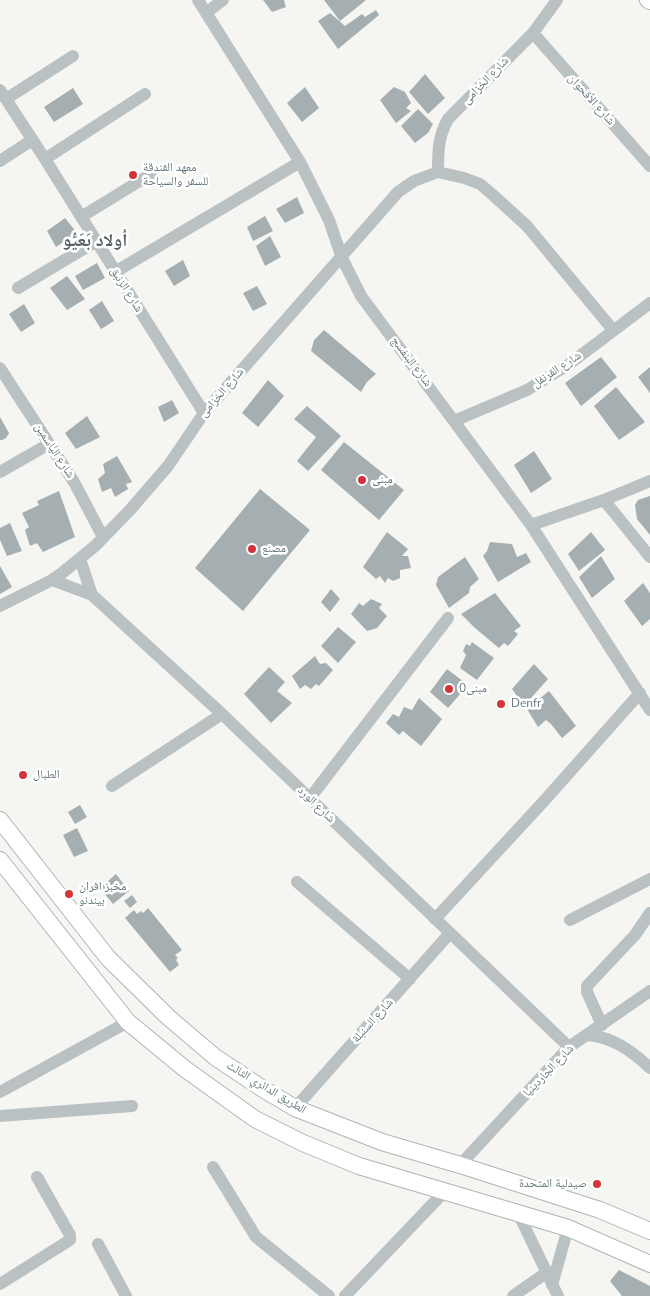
<!DOCTYPE html>
<meta charset="utf-8">
<style>
body{margin:0}
canvas{display:block;background:#f5f5f2}
</style>
<canvas width="650" height="1296"></canvas>
<script>
const c = document.querySelector('canvas').getContext('2d');
c.lineJoin = 'round';
function fillPath(path, color) { c.fillStyle = color; c.fill(path, 'evenodd'); }
function trace(path, color, width, dash) { c.strokeStyle = color; c.lineWidth = width; c.lineCap = dash ? 'butt' : 'round'; c.setLineDash(dash || []); c.stroke(path); }
function write(font, color, halo, rows, align = 'center') {
  c.font = font + ' "Nunito Sans","Noto Naskh Arabic",sans-serif'; c.lineWidth = 5; c.setLineDash([]); c.textBaseline = 'middle'; c.strokeStyle = halo; c.fillStyle = color; for (const [text, x, y, turn = 0] of rows) {
    c.save(); c.translate(x, y); c.rotate((+turn || 0) * Math.PI / 180); c.textAlign = isNaN(turn) ? turn : align; if (halo) c.strokeText(text, 0, 0); c.fillText(text, 0, 0); c.restore();
  }
}
const building = new Path2D(`
 M263 0H284L286 7 272 12Z
 M324 0H366L340 21Z
 M376 10 379 15 338 49 318 21 330 13 345 26 362 14 365 17Z
 M425 74 445 98 428 114 409 92Z
 M305 87 319 108 302 122 287 103Z
 M394 87 405 92 411 103 406 108 411 111 396 123 380 100Z
 M73 88 83 104 54 122 44 107Z
 M418 109 433 124 428 133 415 143 401 126Z
 M297 197 304 213 285 223 276 209Z
 M265 216 273 231 253 241 247 227Z
 M65 218 77 233 56 247 47 231Z
 M270 236 281 257 265 266 256 246Z
 M183 260 190 276 174 286 165 271Z
 M97 263 105 278 83 290 75 276Z
 M67 276 85 299 67 310 50 288Z
 M257 286 267 304 253 311 243 293Z
 M102 301 114 321 101 329 89 310Z
 M24 304 35 323 21 332 9 314Z
 M324 330 376 374 367 382 361 392 311 351 314 340Z
 M601 357 617 377 581 406 565 383Z
 M650 367V393L638 377Z
 M268 380 284 396 258 427 242 413Z
 M616 387 645 422 619 440 594 406Z
 M172 400 179 413 164 422 158 407Z
 M307 406 341 436 308 471 297 461 316 437 294 419Z
 M87 416 100 437 76 449 65 433Z
 M0 417 9 433 6 438 2 440H0Z
 M344 442 404 490 379 520 321 470Z
 M534 451 552 479 531 493 514 465Z
 M117 456 132 482 126 484 128 489 115 497 111 488 102 492 98 479 105 473 103 464Z
 M260 489 310 530 243 611 195 568Z
 M59 491 75 537 43 552 37 543 30 546 25 530 29 527 22 513 39 505 37 501Z
 M650 496V535L637 519 635 505 638 500Z
 M10 523 22 551 7 556 0 540V528Z
 M387 532 408 549 402 556H408L411 568 400 570V578L393 581 388 578 385 583 380 576 376 579 363 567Z
 M591 532 605 550 579 571 568 554Z
 M490 542 512 544 517 557 526 553 531 562 498 582 483 556 487 551Z
 M601 556 615 579 592 598 579 577Z
 M465 557 479 579 470 587 469 593 449 608 436 585 438 577Z
 M0 566 12 587 0 594Z
 M643 583 650 593V619L642 626 624 601Z
 M331 589 340 599 330 612 321 602Z
 M495 593 521 626 514 631 518 634 508 646 504 643 499 648 475 628 461 614Z
 M371 599 382 604 379 608 387 616 377 628 367 631 351 614 359 603 363 606Z
 M338 627 356 642 338 663 321 646Z
 M472 642 494 658 477 680 460 668 466 655 463 651 466 644 470 646Z
 M315 656 320 664 326 663 333 670 319 686 316 684 311 689 305 685 300 689 292 676Z
 M534 664 548 679 524 706 512 689Z
 M269 667 285 682 277 691 292 703 271 723 244 694Z
 M447 669 468 685 448 708 430 692Z
 M549 691 576 726 562 738 551 724 546 720 538 727 527 709Z
 M419 698 442 719 421 746 403 731 399 735 386 723 393 714 399 717 404 707 412 710Z
 M80 805 87 817 75 824 68 812Z
 M77 828 88 851 74 857 63 835Z
 M116 874 129 891 113 904 100 888Z
 M132 895 137 902 130 908 124 901Z
 M148 908 182 950 175 955 178 958 176 960 179 965 170 972 125 918 134 910 137 914 141 911 143 913Z
 M619 1270 650 1286V1296H622L610 1281Z`);
const minor = new Path2D(`
 M198 0 300 162 329 220 342 258 361 296 531 525 650 710
 M206 13 223 0
 M533 33 650 166
 M0 90 45 159 204 413
 M6 99 73 56
 M45 159 145 94
 M0 161 32 140
 M438 172C438 152 438 137 448 119L533 33 557 0
 M81 217 151 174
 M115 272 300 162
 M18 288 95 242
 M0 368 74 482 103 537
 M454 421 527 390 568 365 650 303
 M0 472 49 444
 M604 500 650 557
 M531 525 604 500 650 481
 M80 559 92 595
 M52 580 92 595 222 714 569 1047
 M0 606 52 580 62 573 95 546 130 510 168 466 204 413 398 192 414 181 438 172 464 178 480 184 493 195 527 226 613 330
 M112 786 222 714
 M310 798 448 618
 M297 882 410 979
 M435 919 544 801 640 693
 M570 920 650 879
 M602 1025 587 992V986L635 935 650 913
 M587 1035C613 1037 632 1051 650 1068
 M0 1092 128 1022
 M295 1108 450 933
 M0 1116 132 1106
 M460 1165 569 1047 650 991
 M213 1167 256 1237 329 1296
 M518 1213 558 1296
 M98 1244 126 1296
 M0 1284 70 1240V1235L37 1177
 M552 1285 568 1228
 M345 1296 445 1191
 M513 1296 546 1273`);
const major = new Path2D(`
 M648 0 650 1
 M0 820 108 958 168 1017 215 1057 263 1089 295 1108 382 1142 460 1165 600 1210 650 1231
 M0 860 128 1022 185 1069 255 1119 303 1143 359 1166 568 1228 650 1264`);
const markers = [
 [133,175,5,"#d43439"],
 [362,480,5,"#d43439"],
 [252,549,5,"#d43439"],
 [449,689,5,"#d43439"],
 [501,704,5,"#d43439"],
 [23,775,5,"#d43439"],
 [69,894,5,"#d43439"],
 [597,1184,5,"#d43439"]
];
const streetNames = [
 ["شارع الخزامى",486,81,-46],
 ["شارع الأقحوان",591,100,48],
 ["شارع الزنبق",126,290,58],
 ["شارع البنفسج",411,362,53],
 ["شارع القرنفل",557,370,-33],
 ["شارع الخزامى",222,393,-49],
 ["شارع الياسمين",54,451,57],
 ["شارع الورد",316,805,44],
 ["شارع السنبلة",373,1021,-48],
 ["شارع الجاردينيا",549,1071,-46],
 ["الطريق الدائري الثالث",266,1088,31]
];
const poiNames = [
 ["معهد الفندقة",143,168],
 ["للسفر والسياحة",143,182],
 ["مبنى",372,480],
 ["مصنع",262,549],
 ["مبنى0",459,689],
 ["Denfr",511,704],
 ["الطبال",33,775],
 ["مخبز افران",79,887],
 ["بيندنو",79,901],
 ["صيدلية المتحدة",587,1184,"right"]
];
const districtNames = [
 ["أولاد بَعَيُّو",95,242]
];
fillPath(building, '#a5afb1');
trace(major, '#aeb5b7', 18);
trace(minor, '#bac1c2', 12);
trace(major, '#fff', 16);
for (const [x, y, r, color] of markers) { const dot = new Path2D(); dot.arc(x, y, r, 0, 2 * Math.PI); c.fillStyle = color; c.fill(dot); trace(dot, '#fff', 2); }
write('12px', '#63777b', '#fff', streetNames);
write('12px', '#63777b', '#fff', poiNames, 'left');
write('bold 18px', '#546366', '#fff', districtNames);
</script>
